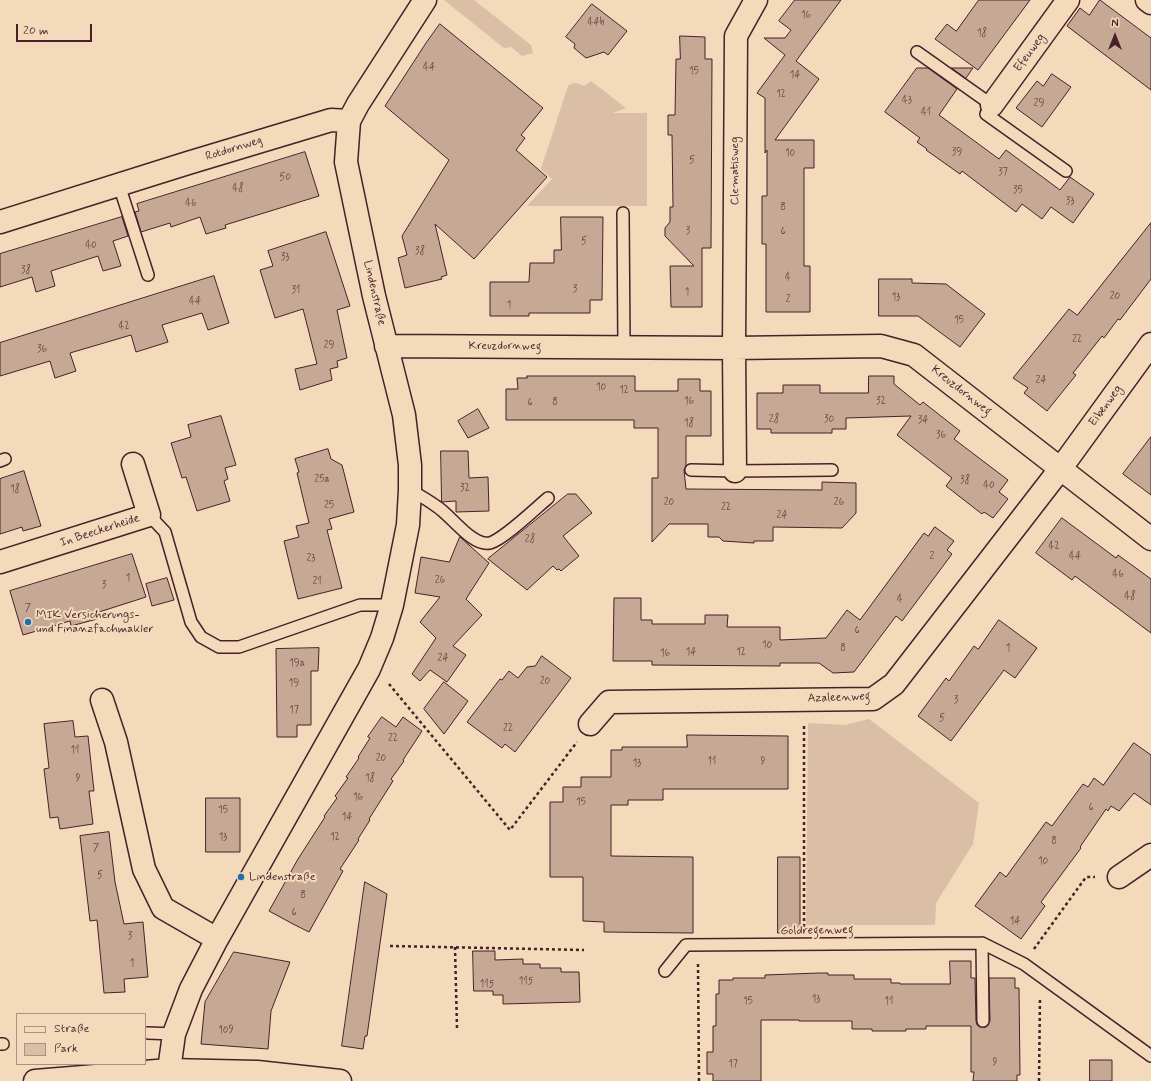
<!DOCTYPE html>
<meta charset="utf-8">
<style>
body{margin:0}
#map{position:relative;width:1151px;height:1081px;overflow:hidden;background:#f2daba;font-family:Mynerve,sans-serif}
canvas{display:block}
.legend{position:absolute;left:16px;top:1013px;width:130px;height:52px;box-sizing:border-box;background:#f2daba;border:1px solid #af8f81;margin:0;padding:5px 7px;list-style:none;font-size:12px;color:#4a1f2b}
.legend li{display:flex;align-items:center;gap:8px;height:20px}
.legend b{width:20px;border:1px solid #af8f81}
.north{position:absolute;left:1095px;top:16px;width:40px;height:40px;-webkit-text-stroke:3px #f2daba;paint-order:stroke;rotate:0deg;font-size:11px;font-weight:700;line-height:16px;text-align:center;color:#4a1f2b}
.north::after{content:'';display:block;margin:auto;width:14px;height:18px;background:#4a1f2b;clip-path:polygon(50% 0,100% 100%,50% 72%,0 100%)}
.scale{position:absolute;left:16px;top:24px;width:76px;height:18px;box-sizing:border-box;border:2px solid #4a1f2b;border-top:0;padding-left:5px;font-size:12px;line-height:14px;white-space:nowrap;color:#4a1f2b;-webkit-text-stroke:3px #f2daba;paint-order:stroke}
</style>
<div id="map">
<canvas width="1151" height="1081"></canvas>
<ul class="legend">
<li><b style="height:5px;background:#f2daba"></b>Straße</li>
<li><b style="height:11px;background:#dabea5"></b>Park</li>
</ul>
<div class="north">N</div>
<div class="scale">20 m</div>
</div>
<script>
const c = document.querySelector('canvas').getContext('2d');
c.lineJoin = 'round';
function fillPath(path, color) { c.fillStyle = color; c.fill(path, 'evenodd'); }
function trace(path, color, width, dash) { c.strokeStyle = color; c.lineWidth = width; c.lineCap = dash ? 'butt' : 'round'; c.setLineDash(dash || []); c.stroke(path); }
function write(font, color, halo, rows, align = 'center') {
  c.font = font + ' Mynerve,sans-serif'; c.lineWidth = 4; c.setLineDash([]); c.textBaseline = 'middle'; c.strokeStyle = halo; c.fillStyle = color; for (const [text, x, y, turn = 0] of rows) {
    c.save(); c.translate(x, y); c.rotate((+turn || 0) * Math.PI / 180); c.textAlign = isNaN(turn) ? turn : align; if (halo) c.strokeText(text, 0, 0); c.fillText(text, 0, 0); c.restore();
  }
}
const green = new Path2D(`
 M444 0H474L531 45 533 53 522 56 511 47 504 48Z
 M591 81 626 108 613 113H647V206H527L552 179 541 169 568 86C574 81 578 83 584 86Z
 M869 719 979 803 973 844 936 903 935 925H806L808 723 845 725Z`);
const building = new Path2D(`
 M795 0H841L796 61 819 79 775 140H814V168H804V266H810V312H766V244H762V196H767V150L765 153V98L757 93 785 55 764 38H785L791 30 779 21Z
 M979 0H1030L978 70 935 39 947 24 956 31Z
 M1100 0 1151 38V90L1067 26 1080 8 1089 15Z
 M592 4 627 31 608 55 604 52 586 58 574 48 575 44 566 37Z
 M440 24 543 108 521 135 525 138 516 150 547 177 474 259 435 224 447 275 441 277 442 279 405 288 398 258 407 255 402 236 449 160 385 106 426 43Z
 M680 36 705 37V59H712L711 248H702V307H671L670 266H694L665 236V228L670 222V207H673L672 135H668V115H675L676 59H680Z
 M917 68H928L957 89 939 115 999 159 1006 150 1060 190 1070 177 1094 194 1073 223 1051 207 1042 219 1022 204 1016 212 962 171 960 174 926 150 927 149 917 142 920 138 885 112Z
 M952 68H973L966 78Z
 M1052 74 1071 87 1042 127 1016 108 1037 81 1043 86Z
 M305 152 319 196 225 225 226 228 206 234 200 217 171 227 170 223 141 232 135 212 139 211 137 204Z
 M122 217 128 236 113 241 121 266 103 271 98 256 51 271 55 286 36 292 32 277 0 287V254Z
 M561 217H603L602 300H590V313H529V316H490V282H529L530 263H554V250H561Z
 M1151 223V279L1120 320 1118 319 1104 338 1102 336 1073 373 1076 375 1047 411 1024 393 1028 388 1013 378 1069 309 1077 315Z
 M326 232 350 306 337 310 347 358 337 361 338 367 330 369 332 380 300 390 295 369 317 364 303 309 275 318 260 270 273 266 268 251Z
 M214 276 229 323 208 330 202 313 162 325 168 342 136 352 131 335 70 353 76 371 55 378 50 361 0 376V343Z
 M879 279H912V283L946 284 985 314 960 347 918 316H879Z
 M527 376H635V391H678V379H700V391H711V436H686V466L684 470 686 489 822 490V482L856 483V513L842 528 773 527V541H754V543L723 541 719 537H708V524H669L652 542V478H658V428H634V420H506V389H518L517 378H527Z
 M869 376H894V384L920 405 923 402 960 431 954 439 1008 480 999 492 1008 499 993 518 984 512 982 514 946 486 952 478 897 435 911 416 846 418V429H832V433H771V429H757V393H783V385H820V393H868Z
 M478 409 489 428 468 438 458 421Z
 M221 416 236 465 225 468 228 479 224 481 230 501 197 511 186 477 182 478 171 443 191 437 188 425Z
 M1151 437V495L1123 474Z
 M328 449 331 459 342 465 354 512 329 519 332 529 327 530 342 588 298 599 284 541 299 537 296 526 309 523 297 473 299 472 295 459Z
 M441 451H468L469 478 488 477 489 511 456 512V501L442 502Z
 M24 471 41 526 23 531 22 527 0 534V479Z
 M568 494H576L592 513 563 536 579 556 561 571 559 569 557 570 553 566 527 590 488 559Z
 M1062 518 1116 558 1118 555 1151 579V633L1075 576 1072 580 1036 553Z
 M935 527 954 541 947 550 952 554 902 621 896 616 854 672 833 673 819 663H780V666L652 665V661H613L614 598H641V620H652V624H705V615H728L727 627H780V640L826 638 847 610 860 620 924 533 928 536Z
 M460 537 489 563 466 599 482 615 453 646 466 655 447 682 430 670 420 681 412 674 436 638 420 622 440 597 415 593 421 557 449 562Z
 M132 554 146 597 96 613 97 619 71 626 70 621 23 635 10 591Z
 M167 578 174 600 152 606 146 584Z
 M999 620 1037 648 1015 678 1004 670 951 741 918 716 946 678 949 681 974 646 978 649Z
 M319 648 318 671H311V725H297V737H277L276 649Z
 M542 656 571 678 515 752 505 744 502 748 467 722 500 679 502 680 509 671 518 678 527 667 535 666Z
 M444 682 468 701 444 734 424 709Z
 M382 717 396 727 403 717 422 731 403 760 404 761 391 779 393 781 369 819 370 820 358 839 359 840 340 869 343 871 309 932 293 924 269 911 298 859 325 817 324 816 337 798 335 796 348 778 346 777 359 758 358 757 370 738 368 737Z
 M73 721 75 737 88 736 94 791H89L93 824 60 829 58 817 50 818 44 769 49 768 44 724Z
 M687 735 788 736V789H663V800H628V805H611V856L693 857V933L604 932V922L583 921V877H550V802H563V787H581V777H611V750H622V747H687Z
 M1134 743 1151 755V805L1134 793 1119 811 1111 806 1108 811 1106 809 1080 847 1081 848 1041 902 1045 906 1021 939 975 906 1000 872 1006 877 1046 822 1052 826 1083 784 1088 787 1094 778 1103 785Z
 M206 798H240V852H206Z
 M109 832 115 882 124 924 143 922 148 977 124 979 125 992 104 993 97 920 90 921 80 836Z
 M778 857H800V933H778Z
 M365 882 387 894 367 1036H365L363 1049 342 1046Z
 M473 951H495V960L523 959V964H540V968H561V972H579L580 1002 503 1004V995H493V991H474Z
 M234 952 290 962 271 1011 268 1049 201 1044 205 1002Z
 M950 961H971V978H975L976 1021 977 1025 980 1027H986L990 1021 989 978H1015V988H1019L1020 1075H1017V1081H973L974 1072H971V1026H926V1029H906V1031H872V1029H852V1021H799V1020H761V1081H713V1074H707V1052H713V1026H716V994H719V980H733V978H765V975L818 973H828V975H854V979H891V983H900V984H950Z
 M1090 1060H1112V1081H1090Z`);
const path = new Path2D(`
 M389 684 510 830 577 742
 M804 927V724
 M390 946 584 950
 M455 947 457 1028
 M1034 949 1086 877H1095
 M698 964 699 1081
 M1039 1081 1040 997`);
const service = new Path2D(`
 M917 52 992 105 986 114 1066 171
 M119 185 148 275
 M623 213 624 347
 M0 461 5 459
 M691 470 735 471 832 470
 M410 490C419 495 428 500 436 506 451 515 472 547 490 543 504 539 536 508 548 498
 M149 515 165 532 191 622 201 637 219 647H239L360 605H392
 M982 943 983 1021
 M665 971 686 945 982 943 1024 964 1151 1056
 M148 1033 174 1034
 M0 1044H3`);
const minor = new Path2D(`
 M1147 0 1151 3
 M992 105 1068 0
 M0 222 188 163 331 120 349 121
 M386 346 734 348 881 346 914 355 1151 539
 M735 471 734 348 736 36 756 0
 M0 562 149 515 133 464
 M102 700 116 742 144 869 163 908 217 939
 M590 724 609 702 873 699 894 684 1061 468 1151 344
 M1119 877 1151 855
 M169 1070 174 1034 191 989 217 939 369 669 382 638 392 605 408 525 410 490V465L404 415 374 296 346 162 349 121 358 104 425 0`);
const tertiary = new Path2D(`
 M35 1081 169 1070 257 1072 340 1081`);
const markers = [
 [28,622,4,"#1f6fb2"],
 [241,877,4,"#1f6fb2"]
];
const numberNames = [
 ["16",806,16],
 ["44b",596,23],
 ["18",982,34],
 ["44",429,68],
 ["15",694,72],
 ["14",795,76],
 ["12",781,95],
 ["43",907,101],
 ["29",1039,104],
 ["41",926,113],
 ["39",957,153],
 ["10",790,154],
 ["5",692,161],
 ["37",1003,173],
 ["50",285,178],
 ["48",238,189],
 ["35",1018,191],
 ["33",1070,202],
 ["46",191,204],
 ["8",783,208],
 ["3",688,232],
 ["6",783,232],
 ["5",584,242],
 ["40",91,246],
 ["38",420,252],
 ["33",285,258],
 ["38",26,271],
 ["4",788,278],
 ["3",575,290],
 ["31",296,291],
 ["1",687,293],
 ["20",1115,297],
 ["13",896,298],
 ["2",788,300],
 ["44",195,302],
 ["1",509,306],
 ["15",959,321],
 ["42",124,327],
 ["22",1077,340],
 ["29",329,346],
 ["36",42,350],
 ["24",1041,381],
 ["10",601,388],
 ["12",624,391],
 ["16",689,402],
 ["32",881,402],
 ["6",530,403],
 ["8",555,403],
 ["28",774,420],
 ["30",829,420],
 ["34",923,421],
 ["18",689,424],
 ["36",941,436],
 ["25a",322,480],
 ["38",965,481],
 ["40",989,486],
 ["32",465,489],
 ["18",15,490],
 ["20",669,503],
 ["26",839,503],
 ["25",329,506],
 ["22",726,508],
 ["24",782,516],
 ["28",530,540],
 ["42",1054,547],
 ["2",932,557],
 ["44",1075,557],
 ["23",311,559],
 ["46",1118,575],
 ["1",128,579],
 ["26",440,581],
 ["21",317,582],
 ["3",104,586],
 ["48",1130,597],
 ["4",900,600],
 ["7",28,609],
 ["6",857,631],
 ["10",767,646],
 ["8",843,649],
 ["1",1008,649],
 ["14",691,653],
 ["12",741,653],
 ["16",665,654],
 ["24",443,659],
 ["19a",297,664],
 ["20",545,682],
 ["19",294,684],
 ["3",956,701],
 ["17",294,711],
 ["5",942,719],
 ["22",508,729],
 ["22",393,739],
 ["11",75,751],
 ["20",381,759],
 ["11",712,762],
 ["9",763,762],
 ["13",637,764],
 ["9",78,779],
 ["18",370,779],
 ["16",358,798],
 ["15",581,803],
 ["6",1091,808],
 ["15",223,811],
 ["14",347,818],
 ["13",223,838],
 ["12",335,838],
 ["8",1054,842],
 ["7",96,849],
 ["10",1043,862],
 ["5",100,876],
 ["8",303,896],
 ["6",294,913],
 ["14",1015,922],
 ["3",130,937],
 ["1",132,964],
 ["115",526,982],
 ["115",487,985],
 ["13",816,1000],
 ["15",748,1002],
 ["11",889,1002],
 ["109",226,1031],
 ["9",995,1063],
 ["17",733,1065]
];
const streetNames = [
 ["Efeuweg",1030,53,-54],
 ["Rotdornweg",234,149,-17],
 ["Clematisweg",735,171,-90],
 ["Lindenstraße",374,293,77],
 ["Kreuzdornweg",505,346],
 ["Kreuzdornweg",961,391,38],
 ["Eibenweg",1106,406,-54],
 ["In Beeckerheide",100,531,-18],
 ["Azaleenweg",839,698,-2],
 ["Goldregenweg",817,931,-1]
];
const poiNames = [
 ["MIK Versicherungs-",36,615],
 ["und Finanzfachmakler",36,629],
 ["Lindenstraße",249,877]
];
fillPath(green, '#dabea5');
fillPath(building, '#c5a994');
trace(building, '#4a1f2b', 1);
trace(service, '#4a1f2b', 14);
trace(minor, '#4a1f2b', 25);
trace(tertiary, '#4a1f2b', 25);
trace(path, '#4a1f2b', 2.5, [3, 3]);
trace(service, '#f2daba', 11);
trace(minor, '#f2daba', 22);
trace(tertiary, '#f2daba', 22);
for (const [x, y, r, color] of markers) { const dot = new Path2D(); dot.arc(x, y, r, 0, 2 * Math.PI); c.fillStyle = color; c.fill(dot); trace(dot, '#f2daba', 1.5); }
write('10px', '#694245', null, numberNames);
write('12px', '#4a1f2b', '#f2daba', streetNames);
write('12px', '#4a1f2b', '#f2daba', poiNames, 'left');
</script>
